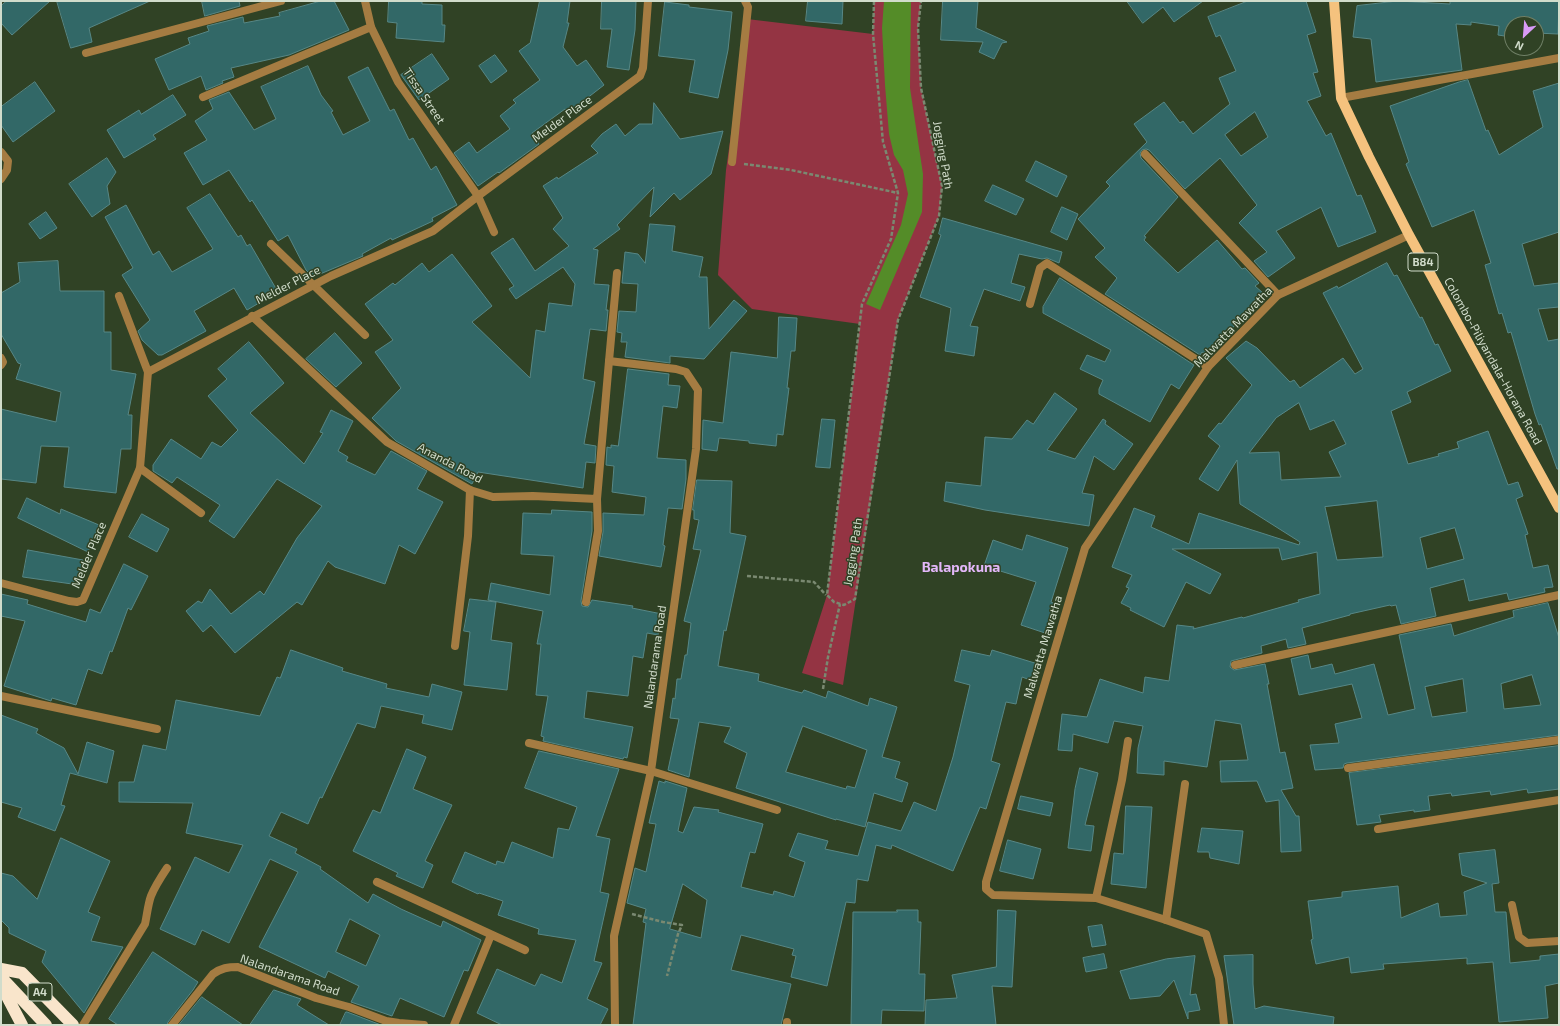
<!DOCTYPE html>
<style>
body{margin:0}
#map{position:relative;width:1560px;height:1026px;overflow:hidden;background:#304225;font-family:"Exo 2",sans-serif}
canvas{display:block}
.frame{position:absolute;inset:0;border:2px solid #d1dccb;pointer-events:none}
.north{position:absolute;left:1504px;top:16px;width:40px;height:40px;box-sizing:border-box;background:#304225;border:1px solid #708067;border-radius:50%;rotate:206deg;font-size:11px;font-weight:700;line-height:16px;text-align:center;color:#d1dccb}
.north::after{content:'';display:block;margin:auto;width:14px;height:18px;background:#d99af7;clip-path:polygon(50% 0,100% 100%,50% 72%,0 100%)}
</style>
<div id="map">
<canvas width="1560" height="1026"></canvas>
<div class="frame"></div>
<div class="north">N</div>
</div>
<script>
const c = document.querySelector('canvas').getContext('2d');
c.lineJoin = 'round';
function fillPath(path, color) { c.fillStyle = color; c.fill(path, 'evenodd'); }
function trace(path, color, width, dash) { c.strokeStyle = color; c.lineWidth = width; c.lineCap = dash ? 'butt' : 'round'; c.setLineDash(dash || []); c.stroke(path); }
function write(font, color, halo, rows, align = 'center') {
  c.font = font + ' "Exo 2",sans-serif'; c.lineWidth = 3; c.setLineDash([]); c.textBaseline = 'middle'; c.strokeStyle = halo; c.fillStyle = color; for (const [text, x, y, turn = 0] of rows) {
    c.save(); c.translate(x, y); c.rotate((+turn || 0) * Math.PI / 180); c.textAlign = isNaN(turn) ? turn : align; if (halo) c.strokeText(text, 0, 0); c.fillText(text, 0, 0); c.restore();
  }
}
const green = new Path2D(`
 M874 1H921L918 28 921 88 942 186 939 216 898 320 843 685 802 673 827 595 860 324 752 309 718 275 726 170 747 19 873 34Z`);
const water = new Path2D(`
 M884 1H911L910 88 923 174 922 212 880 310 866 304 901 225 908 194 903 170 894 155 889 134 885 85 882 28Z`);
const building = new Path2D(`
 M7 1H50L12 35 1 23V6Z
 M57 1H150L89 28 92 42 71 48Z
 M202 1H239L240 6 205 16Z
 M321 1H334L349 30 289 55 231 68 234 77 222 81 223 83 206 90 201 76 169 90 155 59 190 44 188 38 209 31 207 26 243 17 244 23 280 16 279 13Z
 M389 1H422V4L442 5V25H445L444 42 396 38 397 23 388 22Z
 M540 1H570L567 23H569L563 47 577 66 586 60 604 85 568 113 565 109 532 133 539 144 499 173 498 172 478 186 454 153 469 142 477 153 510 129 500 116 516 103 513 100 540 80 519 51 530 43Z
 M602 1H636L635 30 629 70 607 67 612 29H601Z
 M808 1H843L842 24 806 21Z
 M943 1H978L976 28 1007 42 1002 43 994 59 979 52 983 42 941 40Z
 M1127 1H1203L1174 22 1163 7 1143 23Z
 M1248 1H1306L1316 32 1307 35 1318 72 1313 73 1321 96 1307 101 1326 136 1331 133 1357 196 1361 195 1376 232 1338 247 1321 207 1276 231 1295 258 1268 277 1254 261 1267 252 1239 223 1257 205 1220 158 1185 189 1149 150 1146 149 1142 150 1140 153 1141 158 1178 197 1144 236 1146 237 1144 240 1178 273 1217 240 1242 269 1245 268 1259 283 1255 286 1263 293 1208 356 1202 352 1200 355 1105 294 1117 278 1095 257 1105 248 1078 219 1110 186 1106 182 1147 142 1134 124 1164 102 1180 123 1183 121 1193 134 1230 104 1219 78 1236 71 1220 35 1216 37 1208 17ZM1255 112 1268 137 1241 156 1225 135Z
 M1398 1 1450 4V1H1559L1558 34 1536 33V24H1512L1511 37 1498 35 1499 26 1471 22V25L1456 24 1462 70 1376 82 1371 39 1353 37 1357 6Z
 M665 2 689 5V7L732 12 728 50 718 98 689 92 695 60 659 56Z
 M432 54 449 79 419 100 401 75Z
 M495 55 507 71 491 83 479 66Z
 M308 66 321 95 333 111 331 112 343 135 370 121 348 77 368 67 390 111 394 109 409 140 413 138 431 170 436 166 457 205 432 218 433 221 392 240 391 238 362 254 363 256 313 277 306 270 288 235 278 241 252 200 250 202 229 170 203 185 184 153 207 140 195 121 213 109 209 100 229 92 254 130 276 119 261 87Z
 M1468 80 1486 131 1488 130 1499 155 1543 127 1533 91 1559 83V232L1522 244 1534 286 1559 283V307L1538 309 1548 341 1559 339V469H1557L1541 424 1539 425 1535 414 1511 332 1508 333 1502 313 1499 314 1485 265 1491 263 1474 210 1432 227 1406 164 1409 162 1390 106 1459 82Z
 M35 82 55 111 13 142 1 125V107Z
 M173 95 186 115 153 135 156 139 124 158 107 130 139 110 141 114Z
 M654 103 680 139 723 131 711 174 680 200 674 193 650 217 654 187 617 225 620 229 593 249 598 250 594 284 609 285 606 310H608L606 331 590 329 583 379 595 382 584 444 596 446 595 463 586 462 583 488 478 472 472 484 396 441 372 418 401 388 375 352 393 340 365 304 393 283 395 285 422 263 429 272 452 254 492 306 472 322 530 378 536 330 545 332 549 303 572 306 575 284 563 267 516 299 509 289 514 286 491 253 513 238 535 271 569 246 553 229 563 218 543 186 557 177 558 179 598 153 591 146 602 134 616 124 625 136 639 124H652Z
 M107 158 116 172 107 186 110 204 92 217 69 184Z
 M1036 161 1067 176 1057 197 1026 181Z
 M993 185 1024 199 1016 215 985 201Z
 M210 194 238 237 241 235 247 246 250 244 278 292 247 310 234 288 194 311 206 331 162 355H158L142 340 138 331 150 320 122 275 133 268 105 217 126 205 153 255 159 251 172 272 213 249 187 208Z
 M1062 207 1078 214 1067 240 1051 232Z
 M46 212 57 228 40 239 29 224Z
 M943 218 1062 252 1059 263 1047 258 1042 259 1019 254 1011 283 1025 287 1020 301 984 289 970 326 978 327 974 356 945 351 951 308 920 297 941 235 939 234Z
 M650 224 675 226 672 251 703 257 699 277H707L709 329 734 300 747 311 704 359 670 356V363L625 357 627 342H621L622 333 617 332 619 311 636 312 638 284 622 283 625 252 638 254 645 263Z
 M58 261 60 291H104V332H111V370L136 374 128 415H132L131 449H121L116 493 64 487 69 447 41 446 36 483 1 479V409L56 422 61 392 16 379 21 364 18 363 1 334V293L20 282 18 263Z
 M1387 263 1394 276 1397 275 1420 318 1422 317 1435 345 1438 344 1451 371 1407 392 1411 402 1391 411 1408 464 1439 456 1438 454 1459 448 1457 442 1488 431 1508 485 1518 482 1523 496 1516 499 1528 534 1525 535 1533 568 1548 565 1553 587 1544 588 1545 592 1509 600 1507 593 1469 601 1464 579 1430 588 1436 616 1401 624 1396 605 1391 606 1390 605 1350 614V615L1302 628 1306 644 1288 648 1286 639 1261 646 1262 653 1231 661 1230 667 1234 670 1265 664 1269 684H1267L1280 753 1285 752 1293 788 1281 790 1296 816H1299L1301 851 1281 852 1279 800 1266 802 1257 781 1221 782 1220 761 1248 760 1241 724 1215 720 1207 767 1164 761V775L1137 773 1138 748 1143 726 1114 721 1108 743 1073 734 1072 751 1058 750 1062 714 1087 717 1100 679 1143 693 1145 677 1169 681 1177 625 1194 627 1193 629 1242 617 1243 618 1299 602 1298 600 1320 594 1317 552 1282 560 1279 548 1172 549 1221 574 1210 594 1186 582 1164 627 1130 610 1131 608 1121 603 1129 588 1126 587 1132 575 1112 567 1134 508 1155 516 1151 527 1189 544 1199 513 1299 545 1300 542 1240 504 1237 460 1218 491 1199 479 1220 446 1208 436 1219 423 1221 424 1252 385 1226 358 1246 341 1257 348 1290 382 1294 380 1300 388 1343 358 1355 374 1363 369 1323 293 1337 286 1338 288ZM1299 403 1310 430 1334 420 1346 444 1329 452 1341 477 1281 480 1279 452 1249 453 1276 418ZM1377 501 1383 557 1337 560 1325 507ZM1455 528 1464 559 1427 569 1420 538Z
 M1060 278 1194 365 1179 389 1171 384 1150 422 1099 394V389L1103 380 1080 369 1087 355 1105 362 1111 350 1043 313V307Z
 M779 317 797 318 795 351H791L787 388H789L783 435 777 434 776 446 749 443V441L719 438 717 451 702 449 703 420 723 423 731 352 777 358Z
 M335 333 362 363 336 387 306 359Z
 M249 342 284 383 250 413 304 464 323 433 320 432 331 410 353 421 338 451 348 457 346 461 375 475 391 451 427 471 417 489 443 502 415 554 399 545 385 584 335 567 328 561 302 605 297 602 235 653 211 625 203 632 186 611 198 601 202 603 210 589 231 614 260 591 264 595 297 538 322 506 277 479 234 538 209 521 220 505 177 477 172 483 153 471V465L171 439 201 459 212 442 221 447 238 430 208 396 227 379 218 369Z
 M628 369 669 374 668 385 680 386 677 408 663 406 657 458 686 460V479L682 509 668 508 663 545 665 546 661 567 599 556 603 532V513L644 515 646 497 612 492 614 466 606 465 607 447 611 448V445L618 446Z
 M1055 393 1077 409 1047 450 1075 459 1103 419 1106 421 1105 424 1133 444 1114 470 1094 456 1082 493 1094 495 1089 526 985 510 944 501 946 482 981 486 985 437 1012 439 1027 420 1033 424Z
 M822 419 835 420 830 468 816 467Z
 M697 480 732 481 730 533 746 536 726 631 724 630 718 666 759 674 758 681 802 693 804 690 826 698 828 691 868 706 870 698 897 707 882 757 900 762 895 778 908 783 902 802 874 793 865 827 836 819V820L736 788 747 753 724 742 731 727 699 722 689 777 668 770 679 719 670 718 673 698 675 699 677 679H681L685 655H687L691 623 684 621 701 550 693 549 699 520 694 519V510H693ZM803 726 867 750 855 788 847 786 846 789 786 772Z
 M27 498 60 514 61 509 99 525 88 552 18 518Z
 M552 510 592 512V531L581 601 582 606 588 607 592 600 633 606 632 608 662 614 658 635 647 633 643 658 633 656 628 696 587 691 584 718 633 727 627 758 624 757 623 759 543 741 544 737 541 736 548 696 536 695 541 644H537L543 611 488 600 491 583 550 595 554 556 521 554 523 513 551 514Z
 M142 514 169 529 157 552 129 537Z
 M1027 535 1068 548 1051 602 1055 604 1045 633 1021 625 1036 582 984 566 993 540 1022 550Z
 M28 550 83 560 79 585 23 577Z
 M124 564 148 576 131 610 128 608 112 652 110 651 102 674 88 669 76 705 52 698 51 701 4 686 25 621 1 616V594L28 600 27 604 86 622 90 609 100 613Z
 M470 599 496 602 491 640 512 643 507 690 464 685 470 632 464 631Z
 M1548 603 1559 638V735L1347 763 1344 764 1343 768 1315 770 1310 745 1339 743 1335 724 1362 718 1352 684 1299 695 1291 659 1308 655 1311 669 1332 664 1335 674 1374 664 1388 715 1415 709 1399 635 1451 624 1454 636 1514 617 1513 611ZM1532 675 1541 705 1504 709 1501 684ZM1463 679 1467 712 1432 717 1425 687Z
 M291 650 343 668 342 671 387 684 386 688 429 697 432 684 462 692 452 730 422 723 424 715 381 706 375 728 357 723 322 798 320 797 308 824 281 812 269 836 297 849 295 853 321 867 320 869 368 903 373 894 401 909 441 927 443 921 481 940 468 971 464 970 444 1017 400 998 392 1016 351 1002 359 986 328 971 325 978 259 947 298 872 270 859 229 943 202 930 195 945 160 929 195 857 229 873 243 845 186 833 193 803 119 802V782H134L143 745 166 750 176 700 260 716 277 677 280 678ZM350 919 380 935 366 966 336 952Z
 M962 650 990 656 992 650 1038 664 1033 681 1022 677 1016 704 1006 702 991 761 1000 764 986 809 980 807 953 871 892 845 891 849 876 845 868 881 857 879 855 903 846 902 827 986 791 977 796 956 792 955 794 949 741 935 731 970 791 984 781 1025H633L646 923 643 922 646 909 627 903 635 868 646 872 656 824 649 823 659 781 665 783V781L687 788 678 831 683 833 694 807 719 810 718 812 763 824 755 853 750 852 741 887 773 895 774 891 794 897 805 862 789 856 798 833 828 841 825 849 858 856 868 822 901 831 914 802 936 811 953 757 970 685 955 681ZM683 884 707 900 701 938 670 929Z
 M1 715 38 729 36 733 64 748 78 774 87 742 114 751 107 783 70 773 61 805 65 806 55 831 18 817 22 808 1 802Z
 M1559 746V789L1528 793 1527 789 1491 795 1490 791 1452 796 1451 793 1428 796 1430 810 1414 812V810L1379 815 1381 822 1357 825 1349 773Z
 M407 749 426 757 413 789 452 805 425 861 433 865 423 888 396 876 398 873 353 851 373 810 380 813Z
 M539 751 619 769 596 836 610 839 600 892 609 894 594 961 602 963 587 999 608 1009 600 1025H502L477 1013 497 969 535 986 541 974 562 983 576 940 538 934 539 929 498 915 503 901 479 893 478 894 452 882 465 852 496 865 497 861 504 863 512 842 553 858 558 828 569 830 577 807 525 788Z
 M1080 768 1098 773 1085 825 1094 826 1091 851 1068 848 1075 789Z
 M1021 796 1053 803 1050 816 1018 809Z
 M1126 806 1152 807 1146 888 1111 884 1114 853 1123 854Z
 M1202 828 1243 831 1239 864 1210 858 1209 852H1198Z
 M61 838 110 861 88 912 100 917 91 941 123 947 84 1013 42 962 46 951 9 933V928L1 920V873L13 876 37 899Z
 M1008 840 1041 849 1033 879 1000 871Z
 M1495 850 1499 883 1492 884 1495 912H1506L1510 963 1540 960V956L1559 954V983L1545 986 1548 1018 1499 1022 1493 962 1467 964V958L1383 964 1384 969 1351 973 1349 957 1316 964 1311 940 1313 939 1308 901 1342 897V892L1398 886 1401 918 1438 903 1440 917 1467 915 1464 892 1487 883 1462 875 1459 854Z
 M897 910H918V922H921L919 974H925L924 1011 882 1010 881 1025H851L853 912H897Z
 M998 910 1016 911 1012 987 992 986 996 1025H925L926 1000 957 998 952 975 996 967Z
 M1102 925 1106 945 1092 947 1088 927Z
 M153 952 198 982 193 990 168 1022 167 1025H118L109 1019Z
 M1104 954 1107 968 1086 972 1083 958Z
 M1253 955V984L1255 1009 1264 1006 1334 1017 1333 1025H1234L1224 956Z
 M1195 956 1190 995 1196 994 1200 1010 1188 1012V1019L1174 980 1160 996 1130 999 1120 971 1166 959Z
 M274 990 301 999 297 1005 329 1025H250Z
 M202 997 206 1000 243 1025H179Z
 M346 1012H347L381 1025H340Z`);
const path = new Path2D(`
 M874 1 873 34 883 142 898 193 891 239 862 304 827 595 834 602 844 605 855 599 898 320 939 216 942 186 921 88 918 28 921 1
 M744 164 791 170 898 193
 M747 576 814 582 826 595
 M823 689 828 657 840 604
 M632 914 663 922 682 925 678 934 667 976`);
const lane = new Path2D(`
 M86 53 281 1
 M203 97 371 27
 M1 152 8 161 7 170 1 179
 M1145 154 1278 295
 M732 162 748 7 745 1
 M271 244 365 335
 M119 296 148 372
 M1030 304 1040 268 1047 263 1208 367
 M1 358 3 362 1 365
 M609 361 617 273
 M140 468 201 513
 M586 602 598 531 597 499
 M455 646 468 536 470 490
 M1 696 157 729
 M529 743 651 771 777 810
 M1378 829 1559 800
 M377 882 525 950
 M1096 898 1122 780 1128 741
 M1512 905 1519 937 1527 943 1559 941
 M1166 920 1185 784
 M83 1025 145 924C147 915 148 904 151 896 155 886 161 877 167 868
 M454 1025 491 935
 M787 1025V1022`);
const street = new Path2D(`
 M365 1 371 27 398 82 478 196 494 232
 M1341 98 1559 58
 M252 316 387 442 470 490 493 497 533 496 597 499 609 361 676 369 686 372 698 390 696 449 651 771 614 936 615 1025
 M1 583 69 601 77 602 83 600 140 468 148 372 331 276 433 231 478 196 640 76 643 68 648 1
 M1235 665 1559 595
 M1348 768 1559 740
 M172 1025 213 974C221 968 228 967 238 967L316 998 349 1007 386 1021 399 1023 424 1025
 M1224 1025 1219 978 1206 934 1166 920 1096 898 993 895 986 889V882L1085 548 1208 367 1278 295 1409 235`);
const primary = new Path2D(`
 M1334 1 1341 98 1369 157 1409 235 1559 508`);
const highway = new Path2D(`
 M1 969 22 973 73 1025
 M1 977 46 1025
 M1 985 22 1025`);
const shields = [
 [1423,262,30],
 [40,992,24]
];
const shieldNames = [
 ["B84",1423,262],
 ["A4",40,992]
];
const streetNames = [
 ["Tissa Street",424,96,56],
 ["Melder Place",562,119,-36],
 ["Jogging Path",943,155,80],
 ["Melder Place",288,285,-27],
 ["Malwatta Mawatha",1233,327,-46],
 ["Colombo-Piliyandala-Horana Road",1493,361,61],
 ["Ananda Road",450,463,28],
 ["Jogging Path",853,552,-81],
 ["Melder Place",89,555,-67],
 ["Malwatta Mawatha",1043,647,-73],
 ["Nalandarama Road",655,657,-82],
 ["Nalandarama Road",290,975,19]
];
const quarterNames = [
 ["Balapokuna",961,567]
];
fillPath(green, '#943443');
fillPath(water, '#548c28');
fillPath(building, '#326867');
trace(building, '#578786', 1);
trace(path, '#7a8971', 2.5, [4, 2]);
trace(lane, '#a57c42', 8);
trace(street, '#a57c42', 8);
trace(primary, '#f5c27e', 10);
trace(highway, '#f9e5cb', 12);
for (const [x, y, w] of shields) { const box = new Path2D(); box.roundRect(x - w / 2, y - 9, w, 18, 3); c.fillStyle = '#304225'; c.fill(box); trace(box, '#d1dccb', 1); }
write('bold 11px', '#d1dccb', null, shieldNames);
write('12px', '#d1dccb', '#304225', streetNames);
write('bold 14px', '#e3b7f9', '#304225', quarterNames);
</script>
